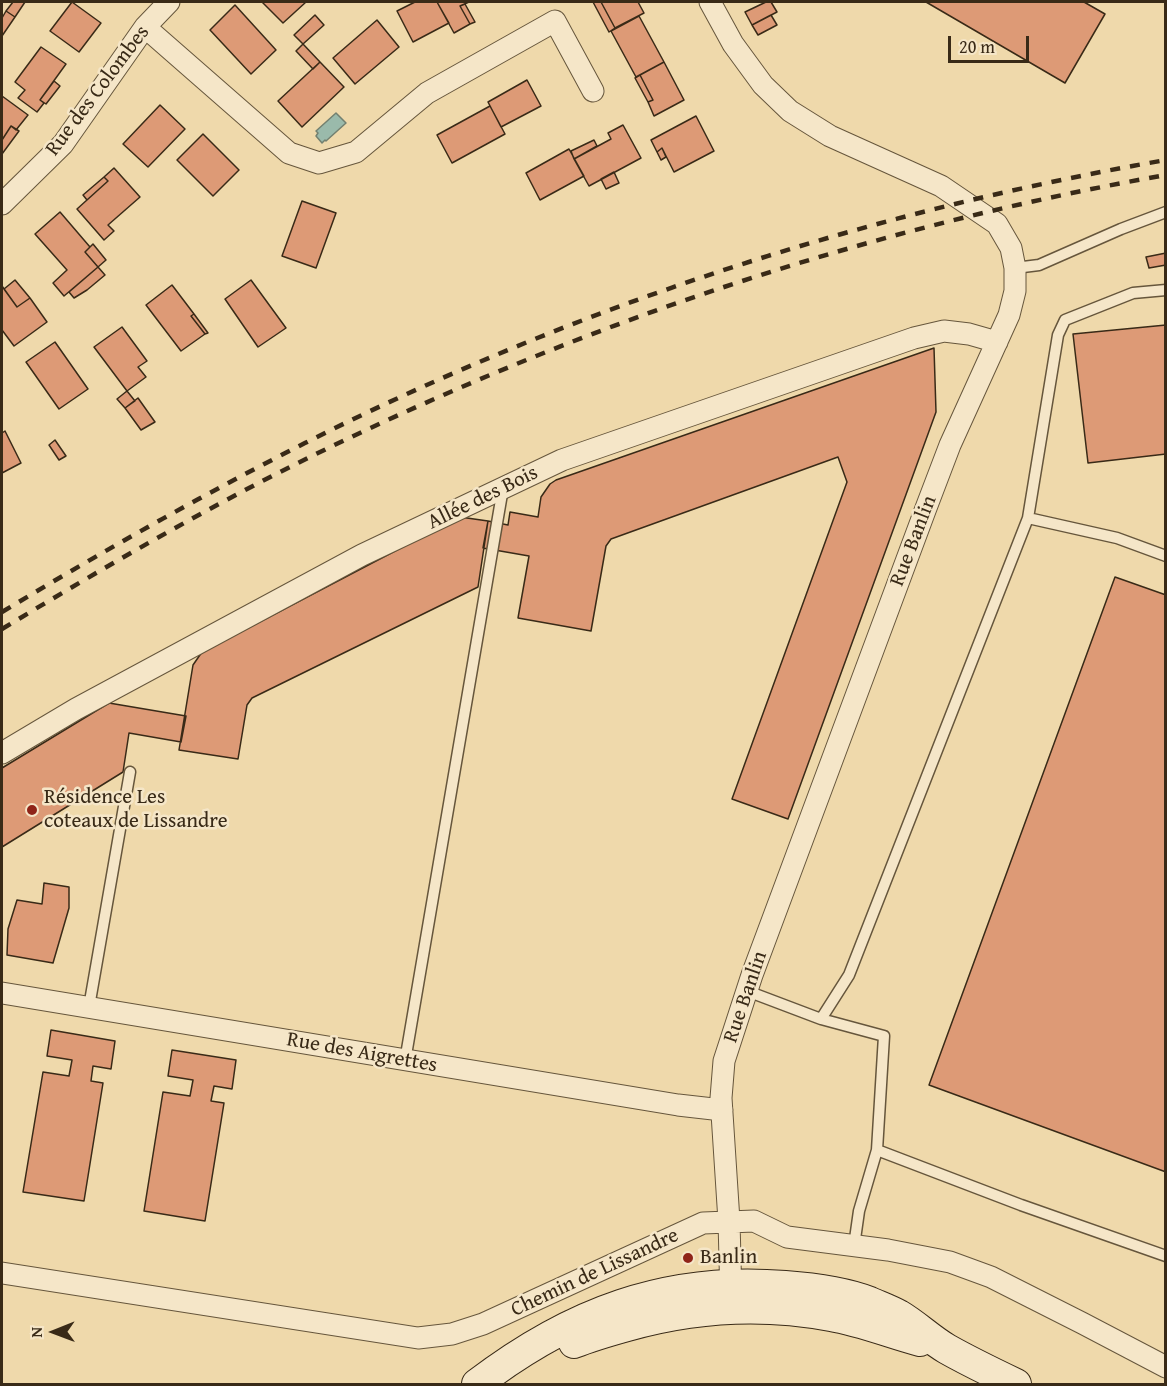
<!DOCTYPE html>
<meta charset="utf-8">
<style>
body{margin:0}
#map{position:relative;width:1167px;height:1386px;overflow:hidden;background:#efd9ab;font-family:"Gentium Book Plus",serif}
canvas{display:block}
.frame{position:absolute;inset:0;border:3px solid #392a17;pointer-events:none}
.north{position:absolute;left:24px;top:1302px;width:60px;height:60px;-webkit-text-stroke:4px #f5e6c8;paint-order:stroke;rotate:269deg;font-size:16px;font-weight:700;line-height:24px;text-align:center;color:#392a17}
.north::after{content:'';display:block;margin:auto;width:21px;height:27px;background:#392a17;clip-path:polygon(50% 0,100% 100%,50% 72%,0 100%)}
.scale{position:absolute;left:948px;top:36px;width:81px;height:27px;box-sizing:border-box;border:3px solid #392a17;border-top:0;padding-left:8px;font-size:18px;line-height:21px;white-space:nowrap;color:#392a17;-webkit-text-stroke:4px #f5e6c8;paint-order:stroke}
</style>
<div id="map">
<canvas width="1167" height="1386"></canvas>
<div class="frame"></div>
<div class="north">N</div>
<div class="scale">20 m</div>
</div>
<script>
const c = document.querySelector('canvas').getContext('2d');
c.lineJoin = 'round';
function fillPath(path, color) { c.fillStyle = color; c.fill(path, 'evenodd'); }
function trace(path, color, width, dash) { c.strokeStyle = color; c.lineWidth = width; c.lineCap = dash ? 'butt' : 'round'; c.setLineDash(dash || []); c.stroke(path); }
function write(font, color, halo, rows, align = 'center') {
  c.font = font + ' "Gentium Book Plus",serif'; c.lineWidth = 5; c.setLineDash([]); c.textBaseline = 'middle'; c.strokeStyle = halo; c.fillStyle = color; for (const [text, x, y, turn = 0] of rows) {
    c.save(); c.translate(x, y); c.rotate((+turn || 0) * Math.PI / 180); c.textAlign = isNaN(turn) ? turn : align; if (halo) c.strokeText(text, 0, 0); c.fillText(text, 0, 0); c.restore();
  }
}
const water = new Path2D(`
 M336 113 346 123 326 141 325 140 322 143 316 136 318 133 316 131Z`);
const building = new Path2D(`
 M13 2H25L15 17 6 11Z
 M72 2 101 23 79 52 50 31Z
 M262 2H306L283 23Z
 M415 2H437L449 23 413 42 397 11Z
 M437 2H469L460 6 470 24 454 33Z
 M593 2H601L615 28 609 32Z
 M601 2H638L644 13 615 28Z
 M766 2H771L777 12 752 25 745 12Z
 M926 2H1084L1105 14 1065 83Z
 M465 4 475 22 470 24 460 6Z
 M235 5 276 50 251 74 210 30Z
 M6 11 15 17 2 36V18Z
 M315 15 324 25 303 44 294 35Z
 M771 15 777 25 758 35 752 25Z
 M639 16 664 62 636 77 611 31Z
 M377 20 399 47 355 84 333 58Z
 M303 44 320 62 313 69 296 51Z
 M41 47 66 64 40 100 44 103 37 112 18 98 25 90 15 82Z
 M320 62 344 87 302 127 278 101Z
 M664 62 684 100 654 116 648 102 653 100 640 75Z
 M640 75 653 100 648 102 635 78Z
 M527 80 541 106 501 127 488 102Z
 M54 81 60 86 46 104 40 100Z
 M2 96 28 115 16 130 11 126 2 140Z
 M160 105 185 129 148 167 123 144Z
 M490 106 505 134 452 163 437 135Z
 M696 116 714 151 674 172 662 148 657 152 651 140Z
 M623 125 641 158 589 186 574 159 611 139 608 133Z
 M11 126 19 131 2 154V140Z
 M203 134 239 170 213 196 177 160Z
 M594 140 597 146 574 159 571 151Z
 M662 148 666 157 661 160 657 152Z
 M569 149 584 176 540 200 526 173Z
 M114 168 140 197 108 225 114 231 104 240 77 209 108 181 104 177Z
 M614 172 619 183 606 189 601 179Z
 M104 177 108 181 87 200 83 195Z
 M302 201 336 213 316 268 282 256Z
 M60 212 90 247 85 252 98 267 64 296 53 283 67 270 35 234Z
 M93 244 106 260 98 267 85 252Z
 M1166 253V265L1149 268 1146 257Z
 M98 267 105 275 87 290 74 298 69 292Z
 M15 280 30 298 17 307 4 289Z
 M251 280 286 328 258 347 225 299Z
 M172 285 194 314 191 316 205 334 181 351 146 305Z
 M2 286 17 307 30 298 47 322 14 346 2 330Z
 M194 314 208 333 205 334 191 316Z
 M1166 325V454L1088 463 1073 334Z
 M122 327 147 361 138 367 146 377 127 391 94 347Z
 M55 342 88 389 59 409 26 362Z
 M934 348 936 412 788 819 732 799 847 482 838 457 611 539 606 546 591 631 518 618 529 556 483 548 488 521 508 525 510 512 538 517 541 497 550 484 556 480Z
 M127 391 135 401 125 408 117 399Z
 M138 398 155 422 141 430 125 408Z
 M5 431 21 463 2 473V433Z
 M55 440 66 456 59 460 49 445Z
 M460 517 488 521 478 587 252 698 247 705 238 759 179 750 193 665 202 652Z
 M1115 577 1166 595V1172L929 1085Z
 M109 703 186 716 181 742 129 733 123 772 2 847V768Z
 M44 883 69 887V908L53 963 7 955 8 929 17 900 42 904Z
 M51 1030 115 1041 111 1069 93 1066 91 1081 103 1083 84 1201 23 1192 43 1072 69 1076 72 1060 47 1056Z
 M172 1050 236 1060 232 1089 214 1086 211 1101 224 1103 205 1221 144 1211 163 1092 190 1096 193 1080 168 1076Z`);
const service = new Path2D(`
 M1015 268 1039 265 1121 229 1166 212
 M1028 518 1117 538 1166 556
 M747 991 821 1019 849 975 1028 518 1058 335 1065 320 1133 293 1166 290
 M89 1007 130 772
 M821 1019 884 1036 877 1150 859 1211 854 1246
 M405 1061 503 488
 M877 1150 1021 1205 1166 1256`);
const minor = new Path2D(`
 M710 2 733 44 763 85 790 111 830 136 941 186 997 224 1011 248 1015 268V291L1009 315 950 445 926 508 752 975 724 1061 721 1098 729 1221 731 1299
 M145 27 289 153 319 163 356 152 427 93 555 21 593 91
 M2 204 63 144 145 27 169 2
 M2 753 76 709 362 555 562 460 914 338 944 331 969 334 997 342
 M2 993 678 1105 722 1110
 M2 1273 418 1338 452 1334 483 1324 703 1223 754 1221 787 1237 888 1250 950 1262 991 1277 1082 1323 1166 1367`);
const secondary = new Path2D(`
 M574 1343C591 1336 609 1331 627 1326 694 1307 762 1303 831 1316 861 1321 890 1333 920 1341
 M477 1384C570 1313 666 1276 785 1286 813 1288 844 1292 870 1302 879 1306 890 1310 899 1315 916 1325 930 1339 947 1349 970 1362 993 1373 1016 1384`);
const rail = new Path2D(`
 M2 612C110 547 220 485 333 429 596 300 877 210 1166 160
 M2 629C113 562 227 496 345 440 605 316 881 225 1166 175`);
const markers = [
 [32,810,6,"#8f2418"],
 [688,1258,6,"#8f2418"]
];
const streetNames = [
 ["Rue des Colombes",98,91,-53],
 ["Allée des Bois",483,498,-26],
 ["Rue Banlin",914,541,-69],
 ["Rue Banlin",746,997,-71],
 ["Rue des Aigrettes",362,1053,10],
 ["Chemin de Lissandre",595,1273,-25]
];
const poiNames = [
 ["Résidence Les",44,798],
 ["coteaux de Lissandre",44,822],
 ["Banlin",700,1258]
];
fillPath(water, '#9abaab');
trace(water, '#738070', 1.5);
fillPath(building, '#dd9a76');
trace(building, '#392a17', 1.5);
trace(service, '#66563c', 13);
trace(minor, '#66563c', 23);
trace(secondary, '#392a17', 32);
trace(service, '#f5e6c8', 10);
trace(minor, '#f5e6c8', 21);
trace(secondary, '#f5e6c8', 30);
trace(rail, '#392a17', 4.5, [10, 10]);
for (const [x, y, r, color] of markers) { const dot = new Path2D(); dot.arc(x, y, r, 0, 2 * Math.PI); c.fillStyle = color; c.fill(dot); trace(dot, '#f5e6c8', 2); }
write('21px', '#392a17', '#f5e6c8', streetNames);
write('21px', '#392a17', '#f5e6c8', poiNames, 'left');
</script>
